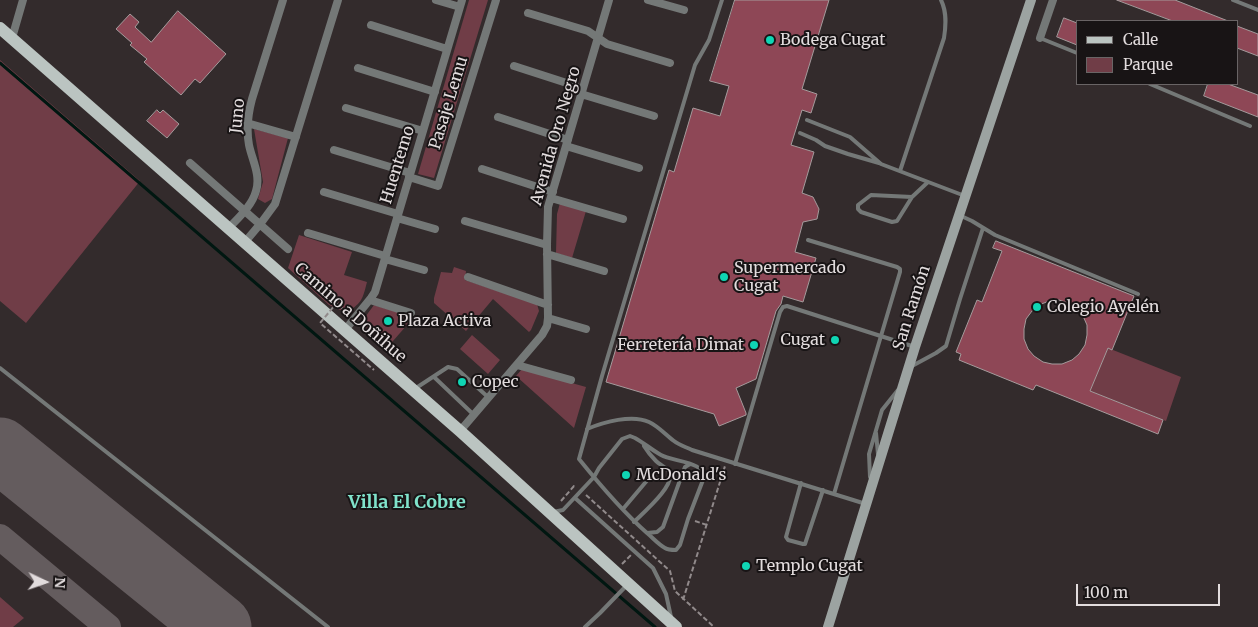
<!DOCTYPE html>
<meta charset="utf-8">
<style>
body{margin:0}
#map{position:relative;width:1258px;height:627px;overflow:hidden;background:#332b2c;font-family:Merriweather,serif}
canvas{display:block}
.legend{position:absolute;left:1076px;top:20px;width:162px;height:65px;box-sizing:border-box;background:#181415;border:1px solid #696465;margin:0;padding:6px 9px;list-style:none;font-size:15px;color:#e2dcdd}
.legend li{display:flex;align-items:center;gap:10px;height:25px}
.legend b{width:25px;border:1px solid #696465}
.north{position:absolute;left:20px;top:557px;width:50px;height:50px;-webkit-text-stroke:4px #181415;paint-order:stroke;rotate:93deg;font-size:14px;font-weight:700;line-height:20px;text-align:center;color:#e2dcdd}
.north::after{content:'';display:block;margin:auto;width:18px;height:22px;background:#e2dcdd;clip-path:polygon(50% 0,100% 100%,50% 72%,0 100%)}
.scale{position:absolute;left:1076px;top:584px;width:144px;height:22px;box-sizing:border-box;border:2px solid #e2dcdd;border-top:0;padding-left:6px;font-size:15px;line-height:18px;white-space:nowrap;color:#e2dcdd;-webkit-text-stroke:4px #181415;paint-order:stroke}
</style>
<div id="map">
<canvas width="1258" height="627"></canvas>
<ul class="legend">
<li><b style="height:6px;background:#bbc4c1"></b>Calle</li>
<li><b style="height:14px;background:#703d47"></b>Parque</li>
</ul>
<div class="north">N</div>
<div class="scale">100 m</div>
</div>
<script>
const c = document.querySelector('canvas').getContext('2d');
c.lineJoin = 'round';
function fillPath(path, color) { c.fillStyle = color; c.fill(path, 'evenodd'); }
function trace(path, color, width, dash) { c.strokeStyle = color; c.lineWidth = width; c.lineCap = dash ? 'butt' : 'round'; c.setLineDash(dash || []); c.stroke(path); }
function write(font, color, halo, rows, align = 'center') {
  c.font = font + ' Merriweather,serif'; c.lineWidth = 4; c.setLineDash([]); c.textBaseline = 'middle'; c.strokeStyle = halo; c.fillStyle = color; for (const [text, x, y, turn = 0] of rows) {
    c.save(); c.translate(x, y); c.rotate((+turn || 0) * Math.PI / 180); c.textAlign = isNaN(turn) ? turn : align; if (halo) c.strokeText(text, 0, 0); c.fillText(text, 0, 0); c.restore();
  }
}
const green = new Path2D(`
 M469 0H488L434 178 418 174Z
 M0 60 140 181 26 323 0 301Z
 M254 129 288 138 272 199 265 203 258 199 263 182Z
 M560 203 586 211 572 258 556 253 557 214Z
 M299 235 352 252 344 275 367 282C363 297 363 301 351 310H340L329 305 288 268Z
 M454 267 466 271 465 280 537 304 539 311 531 330 529 332 493 299 466 331 434 303V298L441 272 452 273Z
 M374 305 414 317 386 349C378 342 360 332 365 318 367 314 371 309 374 305Z
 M472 335 500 360 488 374 460 349Z
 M1108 348 1181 377 1166 421 1090 391Z
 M522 369 586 387 574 428 516 376Z
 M0 597 24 618 13 627H0Z`);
const stream = new Path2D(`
 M0 63 655 627`);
const taxiway = new Path2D(`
 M0 537 108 627`);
const runway = new Path2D(`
 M0 450 219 627`);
const building = new Path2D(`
 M735 0H829L802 89 817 94 811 113 802 110 791 145 814 152 802 193 813 197 819 209 817 219 803 222 795 252 816 258 803 302 783 296 781 304 776 311 756 379 736 388 746 413V415L719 426 714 414 606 382 669 170 674 172 693 108 720 116 729 86 710 81Z
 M1117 0H1175L1228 21H1173Z
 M178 11 226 54 200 83 195 79 181 95 144 62 147 59 130 45 132 43 116 29 130 14 139 22 135 27 151 42Z
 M1064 18 1077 23V45L1057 37Z
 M1237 26 1258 34V56L1237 48Z
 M1208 84H1228L1258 95V117L1204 96Z
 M157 110 160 113 163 110 179 124 167 138 147 121Z
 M996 241 1134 296 1112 350 1108 348 1090 391 1163 420 1158 434 1036 385 1033 390 959 360 961 354 956 352 977 300 982 302 1002 251 993 248ZM1059 300 1068 303 1077 308 1083 316 1087 325V335L1085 345 1079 354 1072 360 1062 364H1052L1043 362 1034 356 1028 349 1024 339V329L1026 319 1032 311 1039 305 1049 301Z`);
const path = new Path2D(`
 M304 277 307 274 348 314
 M586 495 670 571 675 591 714 627
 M561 501 574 486 576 487
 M695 521 707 525
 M622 564 631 555
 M683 600 725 466`);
const lane = new Path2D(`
 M1233 0 1258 10
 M1040 38 1077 53
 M1150 84 1250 126
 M807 120 850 137 881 164 965 196
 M800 133 816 140 825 146 848 154 879 163
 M900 171 944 38C946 25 947 12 941 0
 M912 197 871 195 858 205V209L861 212 892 222 897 221 912 197 928 182
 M959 215 972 221 995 235 1138 294
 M808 240 897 267 900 269V272L834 494
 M912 366 936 353 946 346 960 299 983 228
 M0 368 328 627
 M434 377 474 415
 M416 388 448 367 457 369 489 398
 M587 429C604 422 632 414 649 422 658 426 666 435 674 441 679 445 686 447 692 450L866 504
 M876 433 878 454
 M735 464 780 312 783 307 787 306 915 347
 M870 477 869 454 882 410 898 390
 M801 483 786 537 788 540 803 544H805L823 490
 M575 498 653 568 666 594 671 617
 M623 509 650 477
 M553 512 563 510 594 477 599 468 622 439 630 436 635 438C644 443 652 450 661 455 673 462 708 461 703 480L688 519 680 545 676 550C672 550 668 550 665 548 658 544 653 538 647 533 622 511 600 485 579 459L602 376 695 65 709 40 722 0
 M634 522C643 513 677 484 669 472 666 467 660 465 656 461 652 457 647 451 644 446
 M647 533 657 532 663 527 683 472 685 467 690 464
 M585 627 600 613 627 585`);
const street = new Path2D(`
 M436 0 460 7
 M648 0 684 10
 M528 13 588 31 607 44 670 63
 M371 25 447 49
 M12 38 23 0
 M1040 38 1053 0
 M514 66 576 86 581 94 654 116
 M358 68 435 92
 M346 108 423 131
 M498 117 568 140
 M247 123 296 137
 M566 146 639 168
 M334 150 410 173
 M190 163 288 249
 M482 169 553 192
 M409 177 438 186 496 0
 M324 192 398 214
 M551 198 623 219
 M397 218 435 229
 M465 221 547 245
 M228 229C238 218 252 206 256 191 261 175 252 160 249 145 246 129 248 114 252 99L283 0
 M308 233 385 256
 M245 242 261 223 275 204 338 0
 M547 254 604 271
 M385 259 424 270
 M468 277 548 305
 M370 300 411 313
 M548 318 586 329
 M345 330 371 298 375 292 462 0
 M517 365 571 380
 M460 431 542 335 547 326 548 318 547 245 548 207 609 0`);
const secondary = new Path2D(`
 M828 627 915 347 1031 0`);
const primary = new Path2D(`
 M0 28 460 431 676 627`);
const pathBridge = new Path2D(`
 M304 277 335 305 320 323 374 370`);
const markers = [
 [770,40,5,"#0fd5b4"],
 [724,277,5,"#0fd5b4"],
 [1037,307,5,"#0fd5b4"],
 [388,321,5,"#0fd5b4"],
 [835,340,5,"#0fd5b4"],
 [754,345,5,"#0fd5b4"],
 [462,382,5,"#0fd5b4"],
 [626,475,5,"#0fd5b4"],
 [746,566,5,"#0fd5b4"]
];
const poiNames = [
 ["Bodega Cugat",780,40],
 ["Supermercado",734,268],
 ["Cugat",734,286],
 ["Colegio Ayelén",1047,307],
 ["Plaza Activa",398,321],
 ["Cugat",825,340,"right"],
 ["Ferretería Dimat",744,345,"right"],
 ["Copec",472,382],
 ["McDonald's",636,475],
 ["Templo Cugat",756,566]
];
const streetNames = [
 ["Pasaje Lemu",449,103,-73],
 ["Juno",238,116,-84],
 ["Avenida Oro Negro",556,136,-74],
 ["Huentemo",398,165,-73],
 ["San Ramón",912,308,-72],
 ["Camino a Doñihue",350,313,41]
];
const neighbourhoodNames = [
 ["Villa El Cobre",407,503]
];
fillPath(green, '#703d47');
trace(stream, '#001711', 3);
trace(taxiway, '#645c5e', 26);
trace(runway, '#645c5e', 65);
fillPath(building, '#8e4756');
trace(building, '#a59b9c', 1);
trace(path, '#918a8b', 2, [5, 2.5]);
trace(lane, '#747877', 4);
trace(street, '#747877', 8);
trace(secondary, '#9ca3a1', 10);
trace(primary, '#bbc4c1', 12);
trace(pathBridge, '#918a8b', 2, [5, 2.5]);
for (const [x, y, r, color] of markers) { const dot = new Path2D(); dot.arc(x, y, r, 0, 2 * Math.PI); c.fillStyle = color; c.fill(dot); trace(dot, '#181415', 2); }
write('16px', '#e2dcdd', '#181415', poiNames, 'left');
write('16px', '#e2dcdd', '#181415', streetNames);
write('bold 18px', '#80e3cb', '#181415', neighbourhoodNames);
</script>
